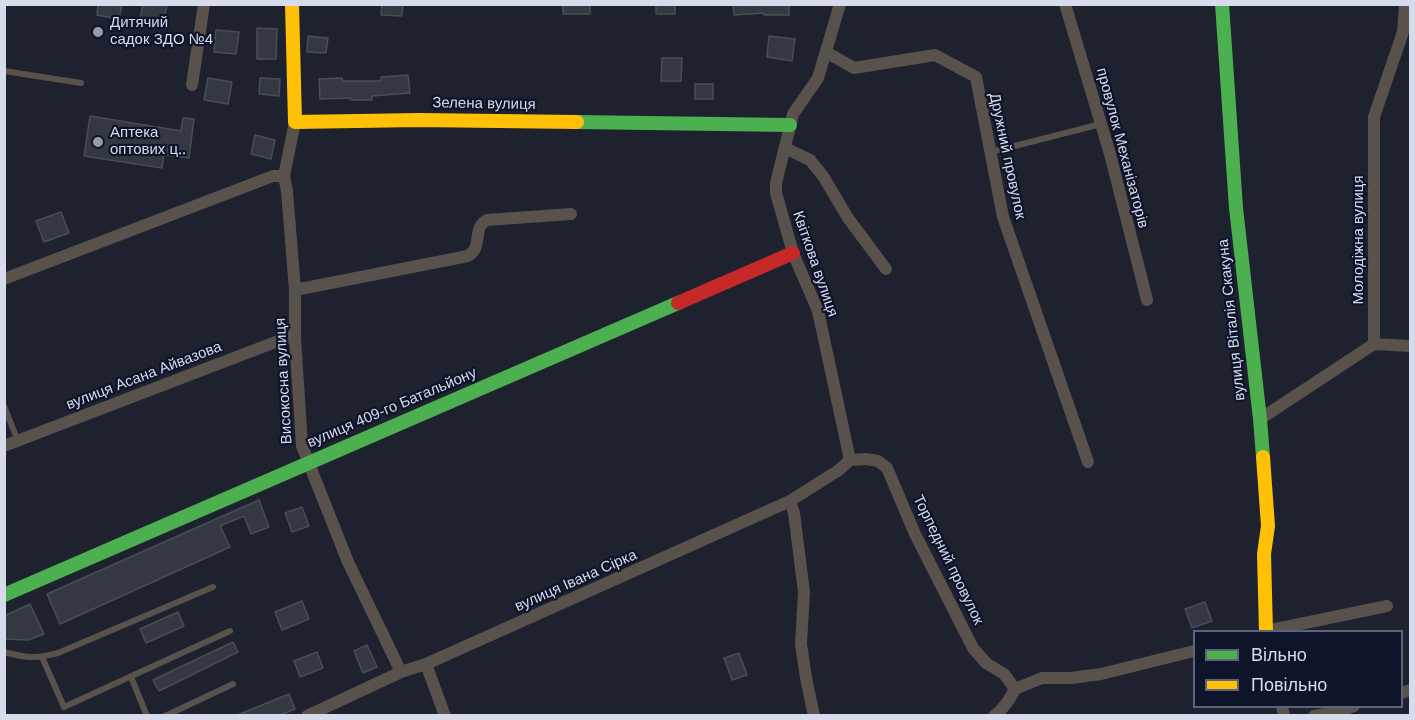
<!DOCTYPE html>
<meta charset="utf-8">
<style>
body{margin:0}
#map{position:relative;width:1415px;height:720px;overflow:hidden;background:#1e222e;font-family:Arial,sans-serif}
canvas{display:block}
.frame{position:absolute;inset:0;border:6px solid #d7dced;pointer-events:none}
.legend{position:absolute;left:1193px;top:630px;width:210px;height:78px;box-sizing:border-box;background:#0e142a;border:2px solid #5e6478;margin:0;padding:8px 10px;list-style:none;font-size:18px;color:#d7dced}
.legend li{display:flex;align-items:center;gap:12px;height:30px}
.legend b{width:30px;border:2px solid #5e6478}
</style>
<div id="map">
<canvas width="1415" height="720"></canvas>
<div class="frame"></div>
<ul class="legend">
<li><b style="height:8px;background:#4caf50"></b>Вільно</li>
<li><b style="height:8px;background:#ffc107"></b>Повільно</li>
</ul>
</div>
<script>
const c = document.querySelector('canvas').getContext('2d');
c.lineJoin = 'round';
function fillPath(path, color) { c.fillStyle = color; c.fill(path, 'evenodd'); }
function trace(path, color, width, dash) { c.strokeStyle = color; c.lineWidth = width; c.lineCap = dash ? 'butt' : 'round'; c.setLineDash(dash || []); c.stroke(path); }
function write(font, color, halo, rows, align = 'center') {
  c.font = font + ' Arial,sans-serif'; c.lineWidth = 4.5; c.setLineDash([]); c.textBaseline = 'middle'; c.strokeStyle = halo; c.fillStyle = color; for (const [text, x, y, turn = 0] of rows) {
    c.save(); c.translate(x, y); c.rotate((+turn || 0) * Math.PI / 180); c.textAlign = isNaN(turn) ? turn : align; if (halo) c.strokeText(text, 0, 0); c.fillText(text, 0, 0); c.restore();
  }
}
const building = new Path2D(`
 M98 4H122L119 19 97 15Z
 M143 4H167L163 28 139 24Z
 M382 4H403L402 16 381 15Z
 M563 4H590V14H563Z
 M656 4H675V14H656Z
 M733 4H789V15H764V13L734 15Z
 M257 28 277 29 276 59H257Z
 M216 30 239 32 236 54 214 52Z
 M308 36 328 38 326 53 307 52Z
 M769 36 795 39 792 61 767 57Z
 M662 58H682L681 81H661Z
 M408 75 410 93 372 96V100H351V98L320 99 319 79 342 78 343 81H381V77Z
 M208 78 232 82 228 104 204 100Z
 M260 78 280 79 279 96 259 94Z
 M695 84H713V99H695Z
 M90 116 181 131 183 118 194 119 189 158 164 155 162 168 84 156Z
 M255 135 275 140 271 159 251 154Z
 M61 212 69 233 44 242 36 221Z
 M259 500 269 527 251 534 244 516 220 526 230 547 60 624 47 594Z
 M302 507 309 526 292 532 285 513Z
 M302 601 309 619 282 630 275 612Z
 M1205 602 1212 621 1192 628 1185 609Z
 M30 604 44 634 28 640 4 639V616Z
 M178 612 184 626 146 643 140 629Z
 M233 642 238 652 159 691 153 680Z
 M367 645 377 667 363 673 354 651Z
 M317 652 323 668 300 677 294 661Z
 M739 653 747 675 732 680 724 658Z
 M289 694 295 709 278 716H235Z`);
const lane = new Path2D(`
 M4 71 81 83
 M991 152 1101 124
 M4 406 18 441
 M4 652C26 658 36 659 58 653L213 587
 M42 657 64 707 230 631
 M131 677 147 716
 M165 716 233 684`);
const street = new Path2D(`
 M840 4 818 78 793 114 776 183V193L793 253 818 311 850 460
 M1065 4 1110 154 1147 300
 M826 52 854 68 935 55 976 77 1003 217 1088 462
 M192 85 204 4
 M295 122 284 176 287 191 295 290V337L302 446 348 562 401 672
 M785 148 810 160 823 176 848 218 886 269
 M4 279 273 176H284
 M295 290 468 256C484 246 471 229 487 220L571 214
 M1374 344 1410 346
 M1260 419 1374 344V117L1403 32 1405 4
 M4 446 286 338 295 337
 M850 460 866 459 878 461 887 468 915 534 973 648 986 663 1004 674 1015 689
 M790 501 794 513 804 592 801 644 806 678 814 716
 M1266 631 1387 606
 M426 664 445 716
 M1402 693 1410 690
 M1282 706 1284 716
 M307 716 401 672 426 664 790 501 839 470 850 460
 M994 716C1004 709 1010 699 1015 689L1042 678H1071L1101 674 1194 651
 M1314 716 1336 712 1354 706`);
const fast = new Path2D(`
 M1222 4 1236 208 1260 419 1263 457
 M577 122 790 125
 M4 595 678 303`);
const slow = new Path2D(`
 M292 4 295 122 419 120 577 122
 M1263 457 1268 526 1264 554 1266 632`);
const jam = new Path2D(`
 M678 303 793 253`);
const markers = [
 [98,32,6,"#969baa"],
 [98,142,6,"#969baa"]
];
const poiNames = [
 ["Дитячий",110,23],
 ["садок ЗДО №4",110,40],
 ["Аптека",110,133],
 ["оптових ц‥",110,150]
];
const streetNames = [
 ["Зелена вулиця",484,104,1],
 ["провулок Механізаторів",1122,148,75],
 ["Дружний провулок",1007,156,78],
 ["Молодіжна вулиця",1359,240,-90],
 ["Квіткова вулиця",815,264,71],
 ["вулиця Віталія Скакуна",1232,320,-96],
 ["вулиця Асана Айвазова",144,376,-21],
 ["Високосна вулиця",284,381,-93],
 ["вулиця 409-го Батальйону",392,408,-23],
 ["Торпедний провулок",948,560,64],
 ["вулиця Івана Сірка",576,581,-24]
];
fillPath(building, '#343842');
trace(building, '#484d57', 1.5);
trace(lane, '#58514c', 6);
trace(street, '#58514c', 12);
trace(fast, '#4caf50', 14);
trace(slow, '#ffc107', 14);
trace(jam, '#c62828', 14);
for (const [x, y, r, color] of markers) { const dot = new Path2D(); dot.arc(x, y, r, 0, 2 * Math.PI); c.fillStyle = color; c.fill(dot); trace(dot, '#0e142a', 2); }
write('15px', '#d7dced', '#0e142a', poiNames, 'left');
write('15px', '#d7dced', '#0e142a', streetNames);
</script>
